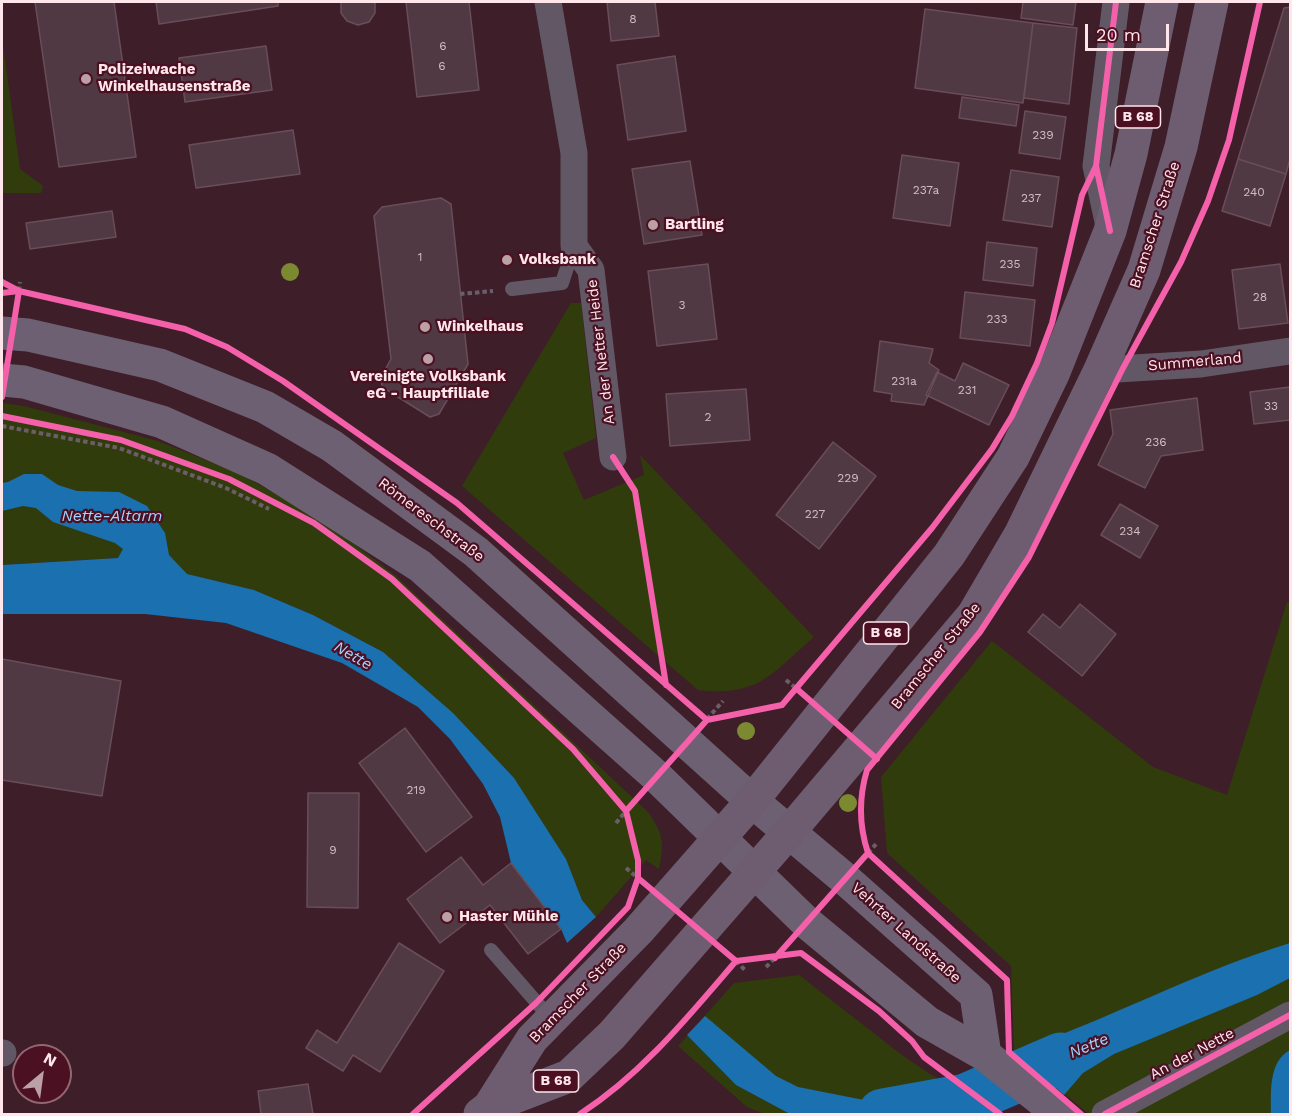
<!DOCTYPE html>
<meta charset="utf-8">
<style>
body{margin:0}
#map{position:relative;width:1292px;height:1116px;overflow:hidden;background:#3e1e28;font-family:"Work Sans",sans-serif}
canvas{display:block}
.frame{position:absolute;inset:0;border:3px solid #fee6ea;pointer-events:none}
.north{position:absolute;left:12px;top:1044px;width:60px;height:60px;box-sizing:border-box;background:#4c1023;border:2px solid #936673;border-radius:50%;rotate:29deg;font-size:16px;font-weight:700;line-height:24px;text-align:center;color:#fee6ea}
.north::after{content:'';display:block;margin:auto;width:21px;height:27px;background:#bba0a6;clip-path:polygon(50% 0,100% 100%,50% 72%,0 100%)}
.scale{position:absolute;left:1085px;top:24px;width:84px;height:27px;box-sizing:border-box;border:3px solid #fee6ea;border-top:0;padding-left:8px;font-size:18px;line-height:21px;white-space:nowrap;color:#fee6ea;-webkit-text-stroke:4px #4c1023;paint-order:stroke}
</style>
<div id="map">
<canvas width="1292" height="1116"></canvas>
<div class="frame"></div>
<div class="north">N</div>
<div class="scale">20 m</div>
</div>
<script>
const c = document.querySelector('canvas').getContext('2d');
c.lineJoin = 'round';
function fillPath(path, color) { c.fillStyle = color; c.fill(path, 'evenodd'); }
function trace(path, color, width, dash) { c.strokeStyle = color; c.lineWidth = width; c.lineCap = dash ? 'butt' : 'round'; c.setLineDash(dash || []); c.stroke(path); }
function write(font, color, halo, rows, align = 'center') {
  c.font = font + ' "Work Sans",sans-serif'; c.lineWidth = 4.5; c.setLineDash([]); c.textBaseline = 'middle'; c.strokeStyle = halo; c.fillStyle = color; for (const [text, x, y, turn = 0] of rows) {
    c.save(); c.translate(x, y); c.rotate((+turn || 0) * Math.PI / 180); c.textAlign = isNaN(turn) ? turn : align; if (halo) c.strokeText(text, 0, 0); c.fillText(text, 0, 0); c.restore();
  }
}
const green = new Path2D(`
 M2 38 20 169 43 186 41 193H2Z
 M571 303H581L596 438 563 453 584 500 644 475 640 455 814 637C771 674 759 697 698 690L462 486Z
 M2 403 24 406 158 441 240 474 327 523 396 576 649 813C664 836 664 843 659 869L646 860 596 917 582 900 566 859 514 779 383 652 313 615 254 590 118 558 2 565Z
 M1287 602H1290V1114H1089L1014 1052 1011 966 887 853 881 777 992 641 1153 767 1227 795Z
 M799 975 902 1055 989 1114H765L747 1107 678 1046 734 983Z`);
const water = new Path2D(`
 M24 474H42L58 485 77 491 119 492 147 506 165 533 169 555 187 574 254 590 313 615 383 652 453 713 514 778 566 859 582 900 596 917 567 943 561 929 511 863 500 817 483 784 450 739 418 707 342 663 226 623 145 614H2V565L118 558 123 549 115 543 53 522 36 508 23 506 2 511V483L8 482Z
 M1290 943V978L1257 995 1114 1054 1083 1073 1064 1095 1014 1052C1108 1020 1195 972 1290 943Z
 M705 1016 776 1076 798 1087 869 1101 923 1090 943 1082 986 1113 790 1114 736 1085 687 1035Z
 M1290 1050V1114H1271C1271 1093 1268 1062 1290 1050Z`);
const river = new Path2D(`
 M883 1114 966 1099 1061 1058`);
const building = new Path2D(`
 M35 2H114L136 157 59 167Z
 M156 2H278V6L159 24Z
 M341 2H375V13L369 22 358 25 347 21 341 13Z
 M406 2H469L479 90 417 97Z
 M607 2H655L659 36 611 41Z
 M1023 2H1076L1073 25 1021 18Z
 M1290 7V159L1286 174 1238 159 1284 8Z
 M925 9 1033 23 1023 103 915 88Z
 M1033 23 1077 28 1069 104 1024 98Z
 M266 46 272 90 185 102 179 58Z
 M675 56 686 131 628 140 617 65Z
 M962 97 1019 105 1016 126 959 118Z
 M1025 111 1066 117 1060 159 1019 153Z
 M293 130 300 174 196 188 189 145Z
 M902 155 959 163 950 226 893 218Z
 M1238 159 1286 174 1270 226 1222 211Z
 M690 161 702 235 644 244 632 169Z
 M1011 170 1059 177 1052 227 1003 220Z
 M441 198 451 204 468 364 439 414 430 417 382 387 381 377 391 359 374 216 382 207Z
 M112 211 116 237 30 249 26 223Z
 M987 242 1037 248 1033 286 983 280Z
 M708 264 717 339 657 346 648 271Z
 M1280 264 1288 323 1239 329 1232 270Z
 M965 292 1035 300 1030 346 960 338Z
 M880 341 933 349 929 363 939 370 924 405 891 401 892 394 874 391Z
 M963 363 1009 385 989 425 926 395 937 372 955 381Z
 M1290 387V420L1254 424 1250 392Z
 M746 389 750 440 670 446 666 394Z
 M1197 398 1203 450 1161 456 1145 488 1098 465 1113 434 1110 410Z
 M833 442 876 476 819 549 776 515Z
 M1120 504 1158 526 1140 558 1101 535Z
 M1080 604 1116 634 1082 676 1028 632 1043 614 1060 628Z
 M2 659 121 681 102 796 2 780Z
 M405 728 472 817 426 852 359 763Z
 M308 793H359L358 908 307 907Z
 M461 857 483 885 511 863 561 929 528 954 490 905 440 943 407 899Z
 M399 943 444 971 380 1072 353 1055 343 1071 306 1048 317 1030 337 1043Z
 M308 1084 313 1114H261L258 1091Z`);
const path = new Path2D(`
 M19 291 20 282
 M460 294 493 291
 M2 426 119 448 226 488 269 509
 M786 680 797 689
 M707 719 723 701
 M616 823 626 811
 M868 853 877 843
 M626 868 638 878
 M736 961 746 971
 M766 967 775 958`);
const service = new Path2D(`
 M512 289 562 283 574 246
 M491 950 552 1020`);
const minor = new Path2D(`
 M548 2 574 153V246L591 270 613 457
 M1110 231 1096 166 1116 2
 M1100 370 1201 364 1290 351
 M2 1053H3
 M1105 1114 1290 1015`);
const secondary = new Path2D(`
 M2 333 28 335 160 365 265 407 332 446 476 552 752 801 845 879 976 995 985 1055
 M2 380 24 382 162 422 267 469 420 566 656 776 806 922 927 1022 985 1055 1059 1114`);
const primary = new Path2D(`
 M489 1107 532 1039 638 931 752 801 949 555 1013 457 1054 372 1110 231 1131 154 1162 2
 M480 1114 489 1107 569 1076 612 1035 789 832 973 615 1021 533 1100 370 1144 270 1181 147 1212 2`);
const cycleway = new Path2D(`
 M1110 231 1096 166 1116 2
 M2 282 19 291 2 397
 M2 293 19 291 185 329 227 347 283 381 457 503 707 720
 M2 416 121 440 229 479 314 523 392 579 573 749 626 811 638 860V878L628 907 536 1003 413 1114
 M613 457 635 491 666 685
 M797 689 877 759
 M626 811 707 720 782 705 932 528 992 449 1012 416 1037 363 1052 323 1082 195 1096 166
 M638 878 736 961
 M775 958 868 853
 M580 1114C642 1074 688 1017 736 961L801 953 879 1011 912 1041 924 1057 1000 1114
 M1081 1114 1009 1052 1007 980 868 853C859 826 859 797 867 770L980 632 1029 557 1123 368 1181 262 1208 201 1229 140 1260 2
 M1105 1114 1290 1015`);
const trees = [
 [290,272],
 [746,731],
 [848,803]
];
const markers = [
 [86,79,6,"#bba0a6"],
 [653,225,6,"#bba0a6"],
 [507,260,6,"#bba0a6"],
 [425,327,6,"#bba0a6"],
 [428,359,6,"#bba0a6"],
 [447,917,6,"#bba0a6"]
];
const numberNames = [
 ["8",633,19],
 ["6",443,46],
 ["6",442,66],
 ["239",1043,135],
 ["237a",926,190],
 ["240",1254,192],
 ["237",1031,198],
 ["1",420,257],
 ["235",1010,264],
 ["28",1260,297],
 ["3",682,305],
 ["233",997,319],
 ["231a",904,381],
 ["231",967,390],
 ["33",1271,406],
 ["2",708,417],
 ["236",1156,442],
 ["229",848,478],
 ["227",815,514],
 ["234",1130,531],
 ["219",416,790],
 ["9",333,850]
];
const shields = [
 [1138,117,45],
 [886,633,45],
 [556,1081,45]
];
const shieldNames = [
 ["B 68",1138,117],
 ["B 68",886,633],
 ["B 68",556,1081]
];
const poiNames = [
 ["Polizeiwache",98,70],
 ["Winkelhausenstraße",98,87],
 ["Bartling",665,225],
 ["Volksbank",519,260],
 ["Winkelhaus",437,327],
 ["Vereinigte Volksbank",428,377,"center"],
 ["eG - Hauptfiliale",428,394,"center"],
 ["Haster Mühle",459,917]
];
const streetNames = [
 ["Bramscher Straße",1155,225,-72],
 ["An der Netter Heide",601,352,-97],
 ["Summerland",1195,362,-5],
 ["Römereschstraße",431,520,37],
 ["Bramscher Straße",936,656,-51],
 ["Vehrter Landstraße",906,933,42],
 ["Bramscher Straße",578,993,-46],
 ["An der Nette",1192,1054,-28]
];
const waterNames = [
 ["Nette-Altarm",112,516],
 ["Nette",353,656,30],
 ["Nette",1089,1046,-23]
];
fillPath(green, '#313c0d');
fillPath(water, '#1b70af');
trace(river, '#1b70af', 51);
fillPath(building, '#513943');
trace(building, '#694e5a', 1.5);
trace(path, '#6c5e69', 4, [4.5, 3]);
trace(service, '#625765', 14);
trace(minor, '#625765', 27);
trace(secondary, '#6e6073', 33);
trace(primary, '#6e5d70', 33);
trace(cycleway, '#f560ab', 6);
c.fillStyle = '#7b8a31';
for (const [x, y] of trees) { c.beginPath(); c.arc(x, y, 9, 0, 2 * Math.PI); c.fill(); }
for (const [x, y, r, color] of markers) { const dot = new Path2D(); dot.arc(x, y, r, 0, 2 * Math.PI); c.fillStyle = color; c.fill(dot); trace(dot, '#4c1023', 2); }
write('12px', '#d3bbc0', null, numberNames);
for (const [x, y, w] of shields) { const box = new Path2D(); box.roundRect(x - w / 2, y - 11, w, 22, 4.5); c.fillStyle = '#4c1023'; c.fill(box); trace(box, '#fee6ea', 1.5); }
write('bold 14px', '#fee6ea', null, shieldNames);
write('bold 15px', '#fee6ea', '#4c1023', poiNames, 'left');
write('15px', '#fee6ea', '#4c1023', streetNames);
write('italic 16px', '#a3d3fe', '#4c1023', waterNames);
</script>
